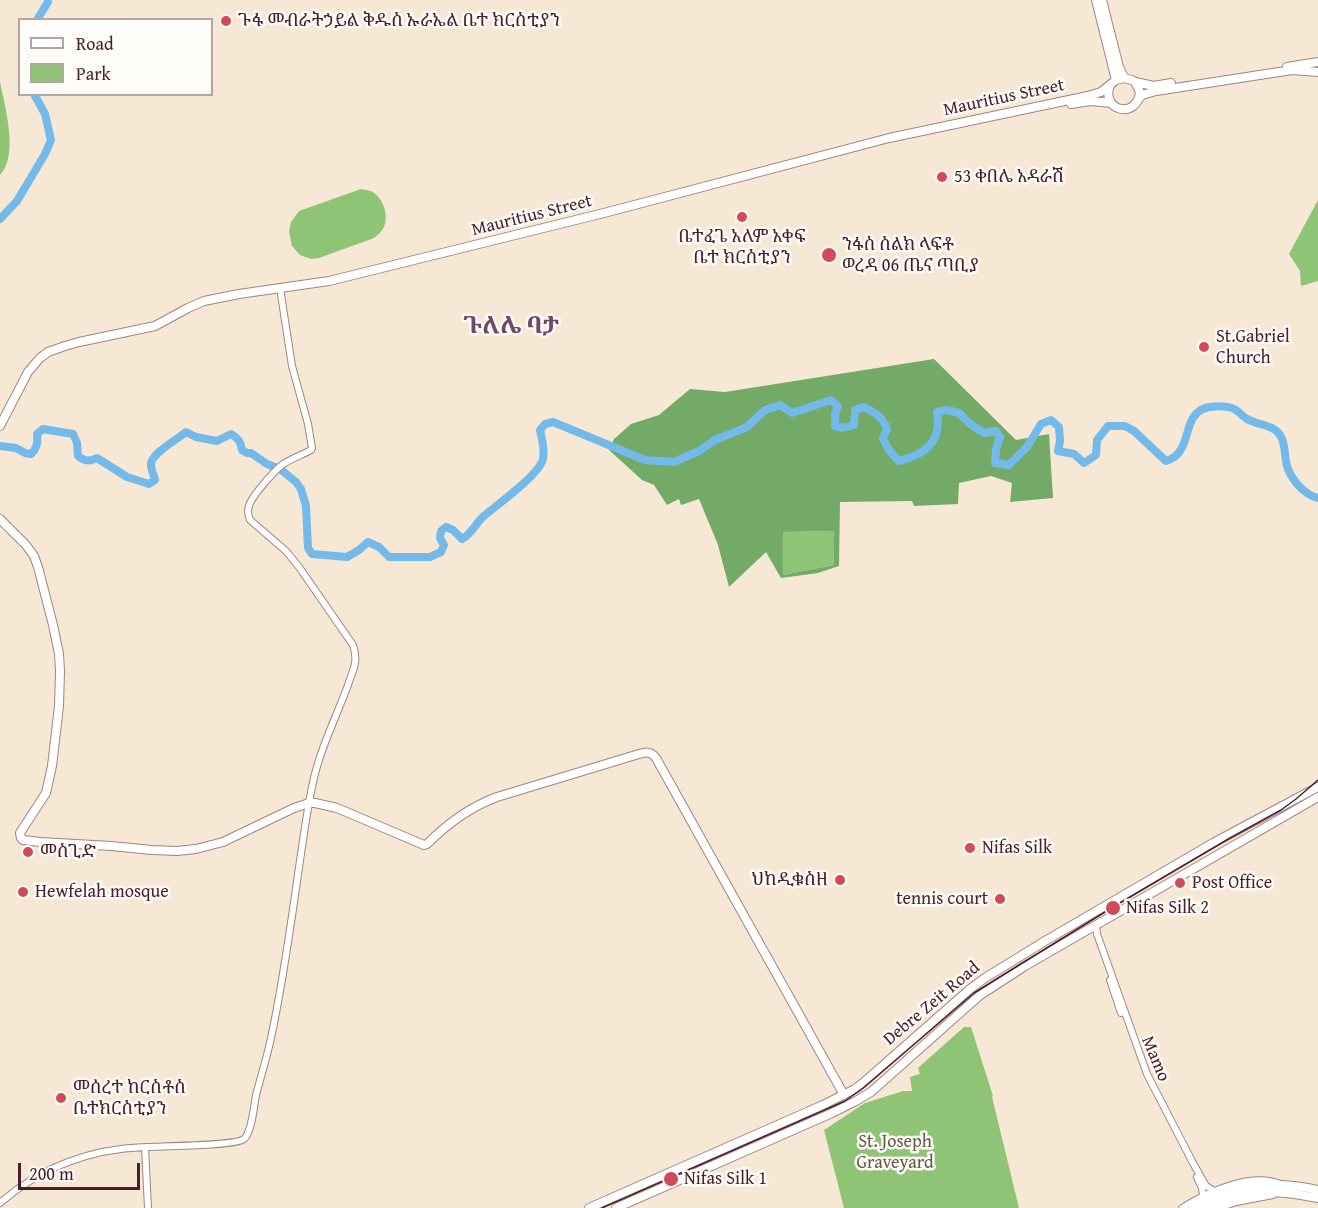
<!DOCTYPE html>
<meta charset="utf-8">
<style>
body{margin:0}
#map{position:relative;width:1318px;height:1208px;overflow:hidden;background:#f7e8d5;font-family:"Gentium Book Plus",serif}
canvas{display:block}
.legend{position:absolute;left:18px;top:18px;width:195px;height:78px;box-sizing:border-box;background:#fdfcf7;border:2px solid #b5a4a5;margin:0;padding:8px 10px;list-style:none;font-size:18px;color:#4a1f2b}
.legend li{display:flex;align-items:center;gap:12px;height:30px}
.legend b{width:30px;border:2px solid #b5a4a5}
.scale{position:absolute;left:18px;top:1163px;width:122px;height:27px;box-sizing:border-box;border:3px solid #4a1f2b;border-top:0;padding-left:8px;font-size:18px;line-height:21px;white-space:nowrap;color:#4a1f2b;-webkit-text-stroke:4px #fdfcf7;paint-order:stroke}
</style>
<div id="map">
<canvas width="1318" height="1208"></canvas>
<ul class="legend">
<li><b style="height:8px;background:#fff"></b>Road</li>
<li><b style="height:16px;background:#8fc476"></b>Park</li>
</ul>
<div class="scale">200 m</div>
</div>
<script>
const c = document.querySelector('canvas').getContext('2d');
c.lineJoin = 'round';
function fillPath(path, color) { c.fillStyle = color; c.fill(path, 'evenodd'); }
function trace(path, color, width, dash) { c.strokeStyle = color; c.lineWidth = width; c.lineCap = dash ? 'butt' : 'round'; c.setLineDash(dash || []); c.stroke(path); }
function write(font, color, halo, rows, align = 'center') {
  c.font = font + ' "Gentium Book Plus","Noto Serif Ethiopic",serif'; c.lineWidth = 5; c.setLineDash([]); c.textBaseline = 'middle'; c.strokeStyle = halo; c.fillStyle = color; for (const [text, x, y, turn = 0] of rows) {
    c.save(); c.translate(x, y); c.rotate((+turn || 0) * Math.PI / 180); c.textAlign = isNaN(turn) ? turn : align; if (halo) c.strokeText(text, 0, 0); c.fillText(text, 0, 0); c.restore();
  }
}
const green = new Path2D(`
 M0 82C5 107 19 155 0 175Z
 M361 189C365 190 368 190 371 191 383 197 389 215 384 227 382 231 378 235 374 238L319 258 311 259 300 255 292 246 289 232 291 222 299 211Z
 M1318 200V281L1301 286 1300 271 1289 254Z
 M834 531V565L783 575V532Z
 M964 1027H971L993 1096 992 1097 1019 1208H844L824 1130 865 1103 903 1091H912L910 1077 920 1074 918 1068Z`);
const forest = new Path2D(`
 M934 359 1016 440 1049 434 1053 498 1010 502 1012 483 991 476 959 483 958 504 914 506 912 501 840 502 839 566 818 573 781 578 766 552 729 587 718 545 699 499 681 505 679 499 667 505 654 485 642 480 609 450 614 439 631 424 659 415 690 389 725 392ZM834 531V565L783 575V532Z`);
const river = new Path2D(`
 M37 20 48 2V0
 M0 219 17 201 45 154 51 140 45 114 34 94
 M0 446 16 448 25 453 31 454C37 448 38 443 37 434L43 429 73 434 77 443 78 456C84 461 89 462 97 458L127 477 149 484 155 480C154 475 151 470 151 465 150 454 178 439 186 432L196 437 217 441 231 434C238 438 241 442 242 450L247 453H251L267 464 280 469 296 482 301 489 306 506 308 548 312 554 347 557 359 550 368 542 379 547 389 557H430L441 552 444 545 440 538 441 531 446 527 453 530 462 539C473 533 476 522 485 515 498 504 539 475 543 459 545 449 542 440 540 430L545 424 553 422 645 460 674 462 699 451 715 440 747 427 765 410 780 405 792 413 831 400 838 406 835 414V426L843 428 854 425 855 410 864 407C874 412 883 417 887 429L883 438C887 448 891 454 899 461 926 454 942 442 937 412L947 410 959 413 970 424 984 433 996 431 1000 437 996 449 995 463 1009 465 1027 447 1041 424 1051 420 1059 427 1060 441 1058 451 1074 454 1084 463 1096 455 1097 440 1108 426H1125L1134 431 1166 461C1195 453 1179 413 1209 407 1217 406 1225 406 1232 408 1238 410 1242 416 1247 419 1257 425 1273 424 1280 435 1286 443 1284 456 1287 466 1291 479 1304 495 1318 498`);
const minor = new Path2D(`
 M1096 926 1097 934 1147 1074 1193 1163 1206 1186 1214 1191
 M1110 980 1121 1013
 M145 1147 148 1208
 M1197 1177 1202 1188 1203 1196
 M0 1203C41 1167 91 1149 145 1147 161 1146 235 1146 244 1139 252 1132 254 1105 256 1095 261 1076 267 1057 271 1038 286 969 294 898 305 827 308 808 311 788 316 770 324 740 338 713 348 685 350 678 354 670 355 663 356 657 355 651 353 645L299 567 286 551 250 520C248 515 247 511 249 506 251 497 274 471 282 465 290 459 302 455 311 450L312 448 308 424 292 366 280 288
 M1182 1208C1207 1192 1251 1172 1280 1184
 M1218 1208 1236 1202 1273 1195`);
const major = new Path2D(`
 M1096 0 1116 80
 M1102 0 1119 67 1124 78
 M1287 67 1318 62
 M1135 82 1154 86 1171 83
 M1138 100 1142 95 1156 91 1292 70 1318 72
 M1071 104 1091 101 1111 103
 M0 426 28 372 40 358 48 352 65 346 79 342 155 326 188 308 204 301 239 294 329 281 604 213 889 138 1088 96 1101 92 1116 80 1124 78 1132 80 1135 82 1140 92C1137 120 1100 111 1110 85
 M0 519 26 545 34 556 38 567 53 625 59 654 60 671 59 706 52 766 46 793 20 833 21 838 23 840 40 842 111 846 152 850 177 851 196 849 223 842 294 808 309 803H315L337 808 424 845 427 844C447 824 470 807 497 797L639 754C646 752 651 751 656 758L844 1095
 M589 1208 823 1105 855 1089 863 1083 970 989 985 978 1045 941 1213 843 1318 787
 M616 1208 832 1113 856 1101 871 1092 979 996 1025 966 1318 797`);
const highway = new Path2D(`
 M1193 1208C1232 1185 1274 1180 1318 1190
 M1205 1208C1246 1188 1274 1189 1318 1198`);
const tram = new Path2D(`
 M602 1208 845 1101 863 1088 974 993 1113 907 1230 838 1281 810 1296 799 1318 780`);
const markers = [
 [226,21,6,"#d1495b"],
 [942,177,6,"#d1495b"],
 [742,217,6,"#d1495b"],
 [829,255,8,"#d1495b"],
 [1204,347,6,"#d1495b"],
 [970,848,6,"#d1495b"],
 [28,852,6,"#d1495b"],
 [840,880,6,"#d1495b"],
 [1180,883,6,"#d1495b"],
 [23,892,6,"#d1495b"],
 [1000,899,6,"#d1495b"],
 [1113,908,8,"#d1495b"],
 [61,1098,6,"#d1495b"],
 [671,1179,8,"#d1495b"]
];
const poiNames = [
 ["ጉፋ መብራትኃይል ቅዱስ ኡራኤል ቤተ ክርስቲያን",238,21],
 ["53 ቀበሌ አዳራሽ",954,177],
 ["ቤተፈጌ አለም አቀፍ",742,237,"center"],
 ["ቤተ ክርስቲያን",742,258,"center"],
 ["ንፋስ ስልክ ላፍቶ",842,245],
 ["ወረዳ 06 ጤና ጣቢያ",842,266],
 ["St.Gabriel",1216,337],
 ["Church",1216,358],
 ["Nifas Silk",982,848],
 ["መስጊድ",40,852],
 ["ህከዲቁስዘ",828,880,"right"],
 ["Post Office",1192,883],
 ["Hewfelah mosque",35,892],
 ["tennis court",988,899,"right"],
 ["Nifas Silk 2",1126,908],
 ["መሰረተ ከርስቶስ",73,1088],
 ["ቤተክርስቲያን",73,1109],
 ["Nifas Silk 1",684,1179]
];
const streetNames = [
 ["Mauritius Street",1004,98,-12],
 ["Mauritius Street",532,216,-14],
 ["Debre Zeit Road",932,1004,-40],
 ["Mamo",1155,1059,67]
];
const parkNames = [
 ["St. Joseph",895,1142],
 ["Graveyard",895,1163]
];
const districtNames = [
 ["ጉለሌ ባታ",511,327]
];
fillPath(green, '#8fc476');
fillPath(forest, '#73aa67');
trace(river, '#73baea', 8);
trace(minor, '#a08480', 8);
trace(major, '#a08480', 10);
trace(highway, '#a08480', 10);
trace(minor, '#fff', 6);
trace(major, '#fff', 8);
trace(highway, '#fff', 8);
trace(tram, '#4a1f2b', 1.5);
for (const [x, y, r, color] of markers) { const dot = new Path2D(); dot.arc(x, y, r, 0, 2 * Math.PI); c.fillStyle = color; c.fill(dot); trace(dot, '#fdfcf7', 2); }
write('18px', '#4a1f2b', '#fdfcf7', poiNames, 'left');
write('18px', '#4a1f2b', '#fdfcf7', streetNames);
write('18px', '#625945', '#fdfcf7', parkNames);
write('bold 24px', '#704965', '#fdfcf7', districtNames);
</script>
